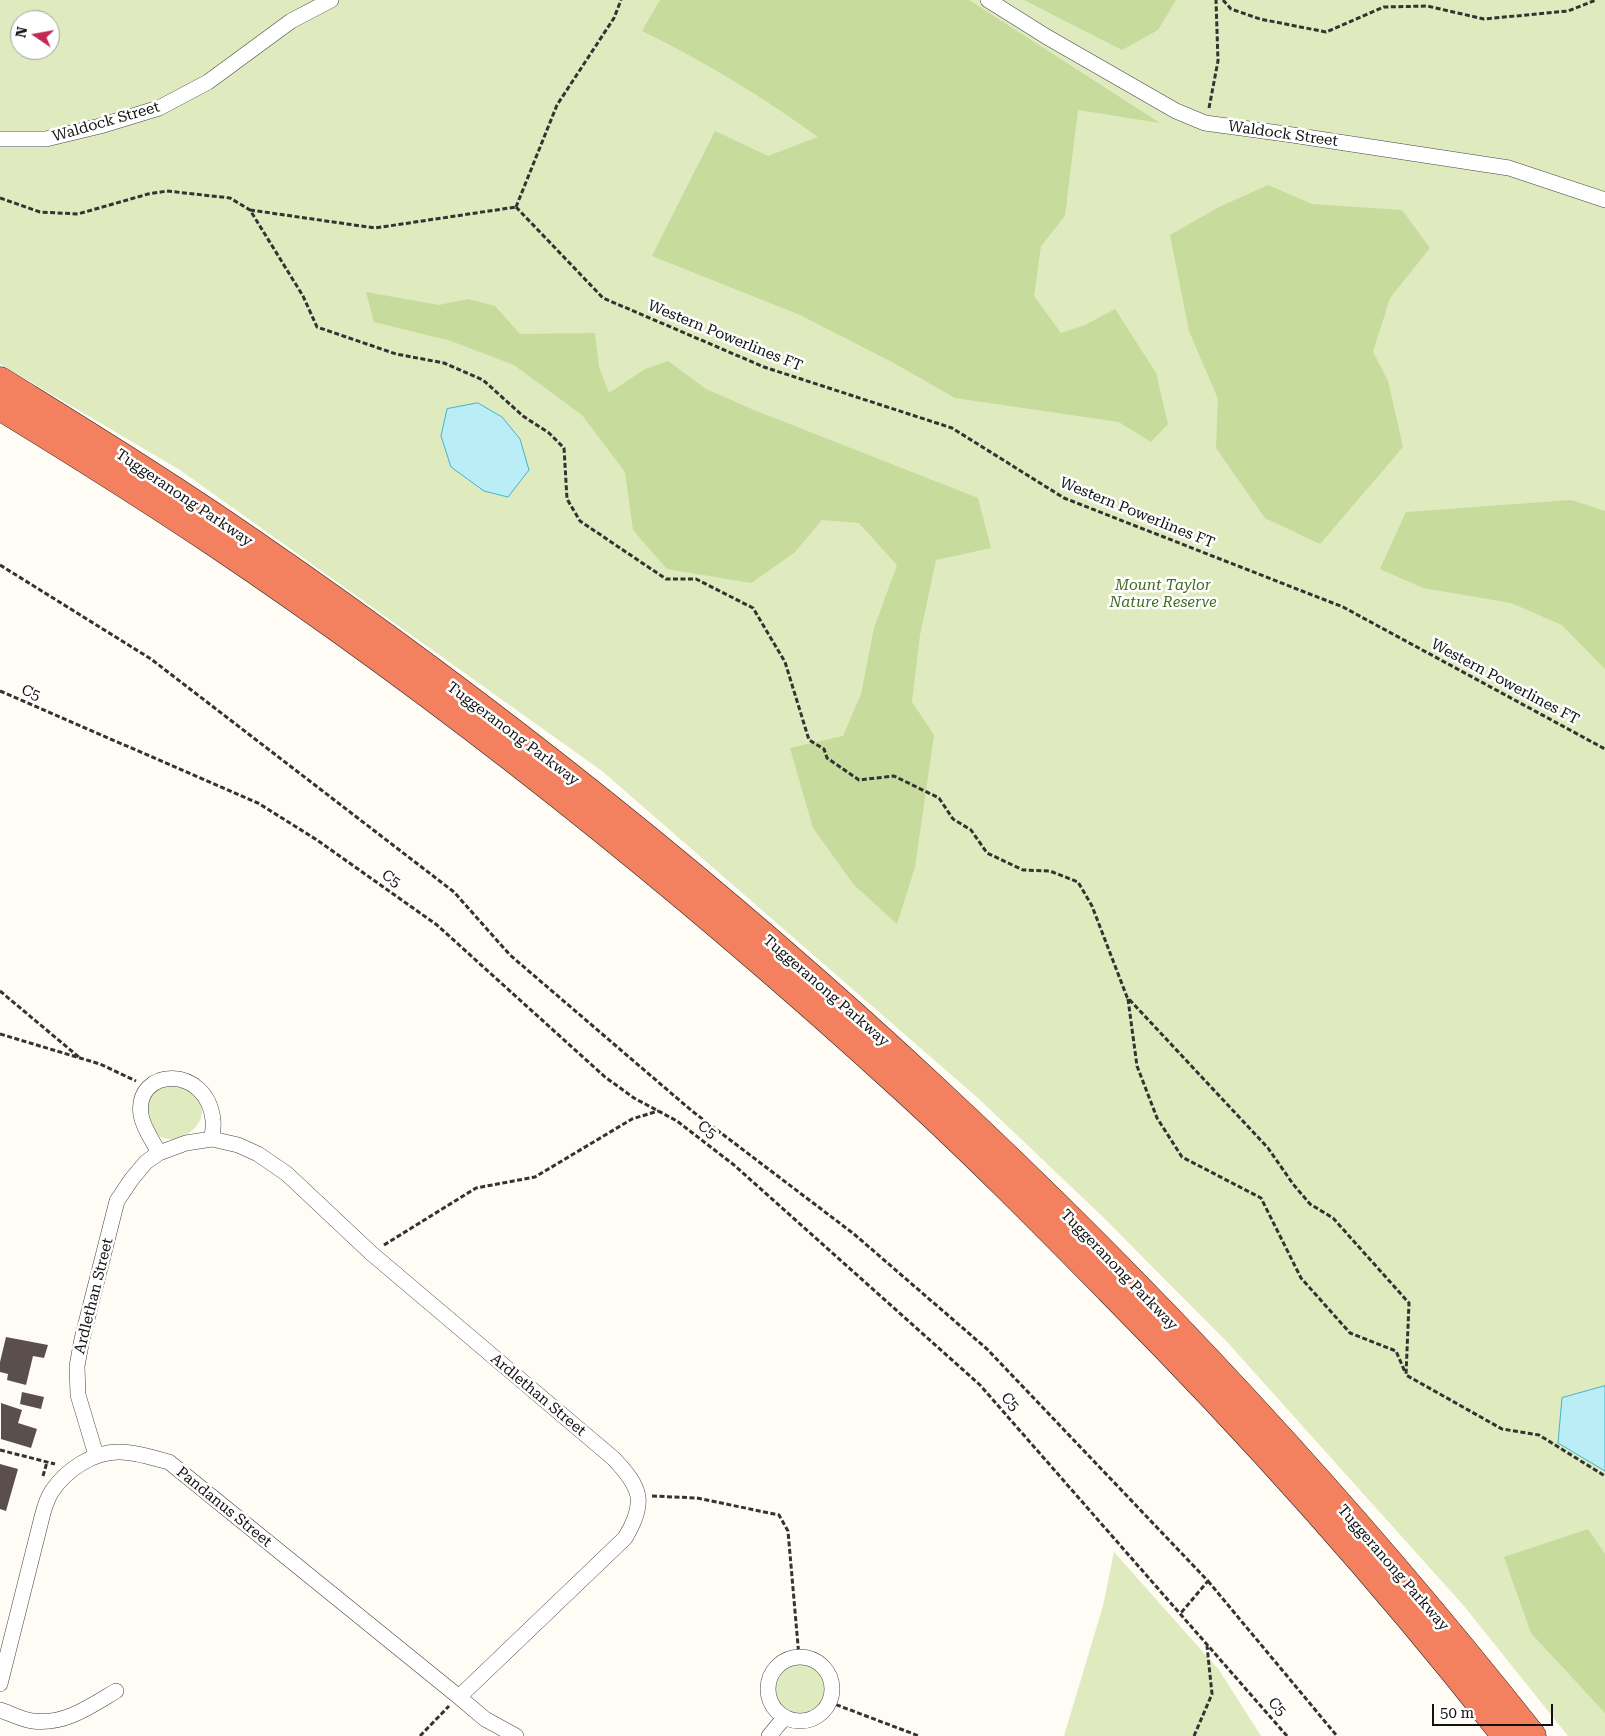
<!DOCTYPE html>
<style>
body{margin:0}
#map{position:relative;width:1605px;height:1736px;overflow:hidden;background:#fffbf5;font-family:"Roboto Serif",serif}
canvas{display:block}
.north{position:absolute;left:10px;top:10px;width:50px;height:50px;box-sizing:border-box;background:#fff;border:1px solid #a0a0a0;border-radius:50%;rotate:282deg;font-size:14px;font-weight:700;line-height:20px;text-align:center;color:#111}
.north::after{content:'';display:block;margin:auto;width:18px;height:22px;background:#c22852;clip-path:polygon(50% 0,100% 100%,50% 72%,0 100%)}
.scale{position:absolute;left:1432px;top:1704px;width:121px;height:22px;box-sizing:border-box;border:2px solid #111;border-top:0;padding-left:6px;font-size:15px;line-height:18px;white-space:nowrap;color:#111;-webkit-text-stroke:4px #fff;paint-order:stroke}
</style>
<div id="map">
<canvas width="1605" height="1736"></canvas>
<div class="north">N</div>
<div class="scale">50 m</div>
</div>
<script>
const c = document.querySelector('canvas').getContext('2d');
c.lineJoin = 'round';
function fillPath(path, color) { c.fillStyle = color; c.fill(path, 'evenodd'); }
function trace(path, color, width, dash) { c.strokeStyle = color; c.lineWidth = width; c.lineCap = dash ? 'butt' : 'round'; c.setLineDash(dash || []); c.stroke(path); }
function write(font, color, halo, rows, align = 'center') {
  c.font = font + ' "Roboto Serif",serif'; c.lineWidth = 5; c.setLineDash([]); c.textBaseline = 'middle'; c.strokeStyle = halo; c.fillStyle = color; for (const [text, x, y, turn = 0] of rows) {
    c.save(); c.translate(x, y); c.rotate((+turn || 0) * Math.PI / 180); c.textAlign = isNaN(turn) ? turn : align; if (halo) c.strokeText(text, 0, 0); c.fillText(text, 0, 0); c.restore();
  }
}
const green = new Path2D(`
 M0 0H1605V1736H1568L1464 1606 1228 1343 1104 1218 979 1099 602 771 180 470 0 364ZM20 20H50V50H20Z
 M186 1084C190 1090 197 1096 200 1103 211 1126 173 1151 155 1133 151 1128 148 1121 144 1116L153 1089Z
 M1114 1552 1219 1670 1261 1736H1064L1103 1606Z
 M775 1688a25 25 0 1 1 50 0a25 25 0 1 1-50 0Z`);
const forest = new Path2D(`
 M660 0H969L1160 123 1078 110 1065 216 1041 246 1034 296 1061 333 1085 325 1115 309 1156 373 1168 424 1151 442 1119 422 955 398 892 362 800 315 652 256 715 131 768 156 818 137C763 97 704 61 642 31Z
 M1024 0H1176L1158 30 1122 50Z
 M1268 185 1312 204 1402 210 1430 248 1390 298 1373 352 1388 381 1403 447 1320 544 1265 518 1216 448 1218 399 1189 331 1170 235 1219 207Z
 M366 292 439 305 468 299 495 306 520 334 595 333 599 367 609 393 645 369 668 361 706 389 754 410 978 498 991 548 936 560 920 635 912 702 934 735 915 867 897 924 854 885 813 828 790 748 843 736 861 694 874 628 897 565 859 523 822 520 794 553 751 583 667 569 633 530 625 472 582 415 514 365 451 341 374 322Z
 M1571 500 1605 511V669L1562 625 1511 603 1423 588 1380 569 1406 512Z
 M1588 1529 1605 1554V1713L1531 1633 1504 1557Z`);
const water = new Path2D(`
 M478 403 502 417 520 439 529 470 508 497 484 491 451 467 441 436 447 409Z
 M1605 1386V1471L1558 1443 1562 1398Z`);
const building = new Path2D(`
 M6 1337 48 1345 44 1358 33 1356 26 1385 7 1380 8 1374 0 1372V1362Z
 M22 1392 44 1397 41 1409 20 1404Z
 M1 1403 22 1410 18 1423 37 1429 31 1448 1 1439Z
 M0 1464 18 1469 6 1511 0 1509Z`);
const path = new Path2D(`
 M1223 0 1231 9 1260 19 1326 32 1384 7 1427 6 1484 19 1568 11 1596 0
 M1209 108 1218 61 1216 0
 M0 198 40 212 78 214 148 194 167 191 230 198 250 210 303 296 317 327 396 354 444 363 483 380 523 416 549 433 564 448 567 499 580 521 666 579H696L753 608 785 662 809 740 824 749 827 758 859 780 894 776 939 798 953 819 971 830 987 853 1023 870 1050 871 1078 882 1092 906 1127 997 1268 1148 1293 1184 1310 1204 1333 1218 1409 1303 1406 1375 1502 1429 1539 1435 1605 1476
 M516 207 603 298 764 367 952 428 1064 498 1343 607 1605 749
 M516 207 557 105 614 18 621 0
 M250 210 375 228 516 207
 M0 565 151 659 454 892 510 955 692 1111 854 1234 987 1349 1208 1581 1180 1614
 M0 691 258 803 317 840 437 925 605 1077 634 1098 677 1121 734 1165 980 1385 1287 1736
 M0 991 80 1058
 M1128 999 1137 1066 1157 1118 1182 1157 1261 1198 1301 1278 1350 1333 1396 1351 1405 1372
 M0 1034 100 1064 136 1081
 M384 1245 476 1188 535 1177 632 1119 658 1111
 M0 1450 55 1464
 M43 1476 47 1462
 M652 1496 697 1498 779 1515 788 1531 799 1657
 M1208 1581 1337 1736
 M829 1702 919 1736
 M420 1736 449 1706
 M1194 1736 1212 1694 1207 1646`);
const minor = new Path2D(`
 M988 0 1047 37 1176 111 1205 123 1286 134 1509 168 1605 200
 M0 139H46L100 126 159 108 208 82 291 21 331 0
 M159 1153C153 1141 143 1128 141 1115 134 1067 207 1064 213 1120 214 1126 212 1133 212 1139
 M96 1455 78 1395 77 1366 82 1339 117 1201 131 1180 146 1162 159 1153 186 1143 212 1139 238 1145 258 1154 287 1174 371 1253 613 1458C641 1487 647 1502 625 1538L459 1697
 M768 1689a32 32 0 1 1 64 0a32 32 0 1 1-64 0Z
 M0 1684 43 1513C45 1506 48 1497 52 1491 66 1470 94 1451 120 1452 136 1452 153 1458 169 1462L459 1697 485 1719 516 1736
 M0 1710C10 1713 22 1720 33 1721 65 1725 91 1706 116 1691
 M769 1736 785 1717`);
const motorway = new Path2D(`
 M0 381C85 434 170 486 252 543 735 875 1168 1276 1532 1736
 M0 406C72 450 144 495 214 542 458 706 689 892 906 1090 976 1154 1042 1221 1109 1289 1249 1430 1383 1579 1506 1736`);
const streetNames = [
 ["Waldock Street",106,122,-16],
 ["Waldock Street",1283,134,8],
 ["Western Powerlines FT",725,336,22],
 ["Tuggeranong Parkway",184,498,34],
 ["Western Powerlines FT",1137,513,22],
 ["Western Powerlines FT",1505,682,28],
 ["C5",31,693,23],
 ["Tuggeranong Parkway",513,734,37],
 ["C5",391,879,35],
 ["Tuggeranong Parkway",826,991,41],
 ["C5",707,1130,38],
 ["Tuggeranong Parkway",1119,1270,46],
 ["Ardlethan Street",94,1296,-76],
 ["Ardlethan Street",538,1395,40],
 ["C5",1010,1402,49],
 ["Pandanus Street",224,1507,39],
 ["Tuggeranong Parkway",1393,1568,49],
 ["C5",1277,1707,49]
];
const parkNames = [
 ["Mount Taylor",1163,586],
 ["Nature Reserve",1163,603]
];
fillPath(green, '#dfeabe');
fillPath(forest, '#c7db9d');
fillPath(water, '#baedf6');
trace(water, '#41b5cd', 1);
fillPath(building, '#5a4f4d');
trace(minor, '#444', 16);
trace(motorway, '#222', 29);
trace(path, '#333', 3, [5, 2.5]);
trace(minor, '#fff', 15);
trace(motorway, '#f3815f', 28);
write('15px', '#111', '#fff', streetNames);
write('italic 15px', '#406a20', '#fff', parkNames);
</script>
